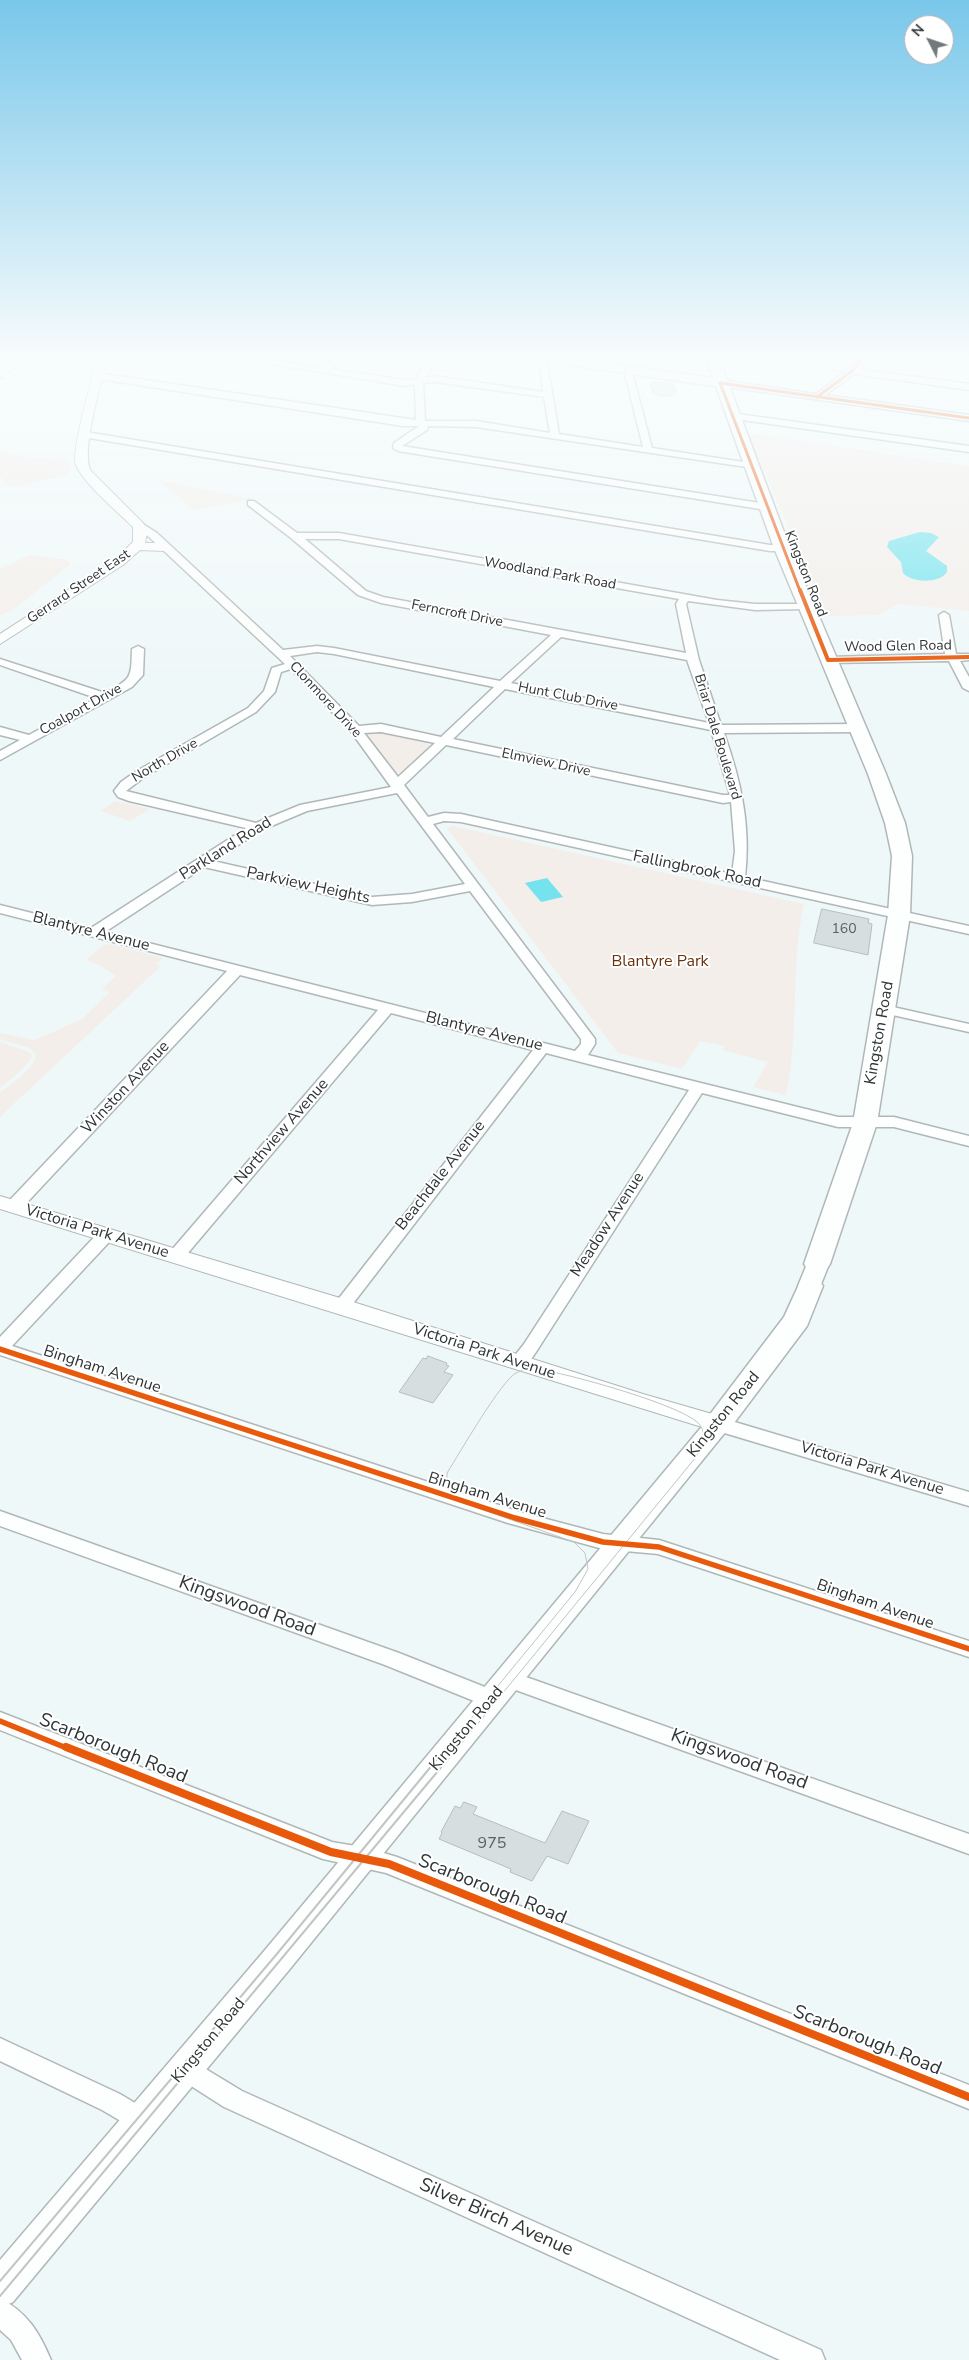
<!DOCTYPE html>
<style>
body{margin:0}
#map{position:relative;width:969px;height:2360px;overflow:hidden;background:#eff8f9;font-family:"Nunito Sans",sans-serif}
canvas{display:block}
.north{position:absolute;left:904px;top:15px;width:50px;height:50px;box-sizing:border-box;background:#fff;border:1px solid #abaeaf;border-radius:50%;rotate:311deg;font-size:14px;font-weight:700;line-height:20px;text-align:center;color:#2e3536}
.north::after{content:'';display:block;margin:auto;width:18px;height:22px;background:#72797a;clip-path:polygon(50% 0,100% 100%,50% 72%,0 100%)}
</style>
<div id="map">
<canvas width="969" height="2360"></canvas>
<div class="north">N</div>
</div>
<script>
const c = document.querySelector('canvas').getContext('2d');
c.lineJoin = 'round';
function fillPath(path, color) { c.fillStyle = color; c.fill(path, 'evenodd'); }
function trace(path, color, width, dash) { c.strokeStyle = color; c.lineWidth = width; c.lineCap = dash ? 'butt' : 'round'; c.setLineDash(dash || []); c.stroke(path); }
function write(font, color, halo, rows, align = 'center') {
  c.font = font + ' "Nunito Sans",sans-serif'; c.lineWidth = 4; c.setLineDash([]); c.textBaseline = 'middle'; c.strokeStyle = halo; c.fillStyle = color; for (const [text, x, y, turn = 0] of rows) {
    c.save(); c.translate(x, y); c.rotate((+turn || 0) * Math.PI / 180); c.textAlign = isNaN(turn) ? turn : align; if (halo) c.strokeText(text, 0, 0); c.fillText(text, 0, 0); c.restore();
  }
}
const green = new Path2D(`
 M747 433 969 466V611L898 604 879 615 827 616Z
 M0 452 36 458 70 460V474L18 487 8 485 0 477Z
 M159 480 254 499 193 510Z
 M30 555 68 560 70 565 11 611 0 615V569Z
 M372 730 426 741 431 745 404 772 397 773 366 735Z
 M115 801 150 809 130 821 101 811Z
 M453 826 804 904C790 967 800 1032 786 1095L753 1087 768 1062 722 1050 724 1046 700 1041 682 1069 618 1053 447 828Z
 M109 944 163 958 156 964 161 966 0 1117V1093C11 1083 35 1069 36 1054L29 1048 0 1039V1033L35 1040 82 1019 110 992 102 989 116 976 99 965 86 960 102 946Z
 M0 1042 30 1052 32 1057 23 1069 0 1088Z`);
const water = new Path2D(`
 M920 532 931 533 939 537 926 551 947 566V572C939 584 912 583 903 573L901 562 887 547 889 541Z
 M547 878 563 897 541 902 525 883Z`);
const building = new Path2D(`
 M654 382 673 383 676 392 671 396H660L653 393 650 384Z
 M822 909 869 919 868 923 872 924 868 955 814 943Z
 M428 1356 447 1363 446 1365 449 1366 444 1372 453 1375 433 1403 399 1392 423 1358 426 1359Z
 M464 1802 477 1807 473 1814 545 1843 562 1811 589 1821 568 1864 547 1856 532 1881 510 1872 511 1869 439 1839 442 1833 441 1832 455 1806 460 1808Z`);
const minor = new Path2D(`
 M225 356H248L320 368 338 356H348L329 369 404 380 416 379 429 356H437L426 378 435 376 543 392 539 362 543 356H551L547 362 559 434 643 447 624 370 631 368 652 448 750 463 755 466 753 468 476 427 428 426 427 430 402 446 766 504 771 507 766 510 398 451 393 448 394 443 419 426H403L99 379 95 376 99 373 416 420 415 384 404 386ZM435 382 544 397 550 433 476 421H425L423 383Z
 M859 356H868L858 369 969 384V390L854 374 825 395 969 415V421L720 386 716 383 720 380 816 394 849 369Z
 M957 356H969V359L958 358Z
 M731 413 969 446V452L728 418 727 416Z
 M86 432 770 545H782L787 548 782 551H770L83 437V433Z
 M248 501H254L297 533H339L717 600 755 604H810V608L806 609 755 610 688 601 686 604 699 660 721 725 858 724 864 728 858 732 724 733C741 781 751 826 745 877L969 926V934L461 822 444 821 433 824 595 1039V1044L588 1055 838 1117H894L969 1136V1146L894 1127H838L702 1093 536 1352C529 1362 525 1371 512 1367L509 1363 524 1344 689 1090 546 1053 348 1310H336L333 1306 336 1302 533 1050 391 1013 182 1260H170L168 1256 170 1252 378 1010 240 975 20 1210H8L6 1206 8 1202 227 971 0 913V905L91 928 246 828 129 801 118 797 114 791 121 782 135 772 248 708 264 691 272 668 285 664 149 537 135 528V524H143L157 533 283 650 317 646 334 648 500 681 551 635 381 603 358 595 291 538 248 505ZM305 539H339L679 599 676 604 686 653 383 597 366 591ZM561 637 687 660 709 723 511 683ZM317 652 334 654 494 687 441 737 381 724 359 726 290 656ZM291 669 352 733 391 787 300 805 256 823 126 791 143 778 256 712 275 692 281 672ZM505 689 711 730 730 795H723L453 739ZM381 732 435 743 398 777 364 733ZM446 745 723 803 731 802 735 851 732 874 461 814 444 813 428 817 404 785ZM397 793 465 884 412 894 372 897 213 861 262 830 307 811ZM204 867 372 905 412 902 470 891 581 1039V1044L575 1051 105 932Z
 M944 612 949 615 956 654H969V660L960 661 969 677V691L963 688 949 661 828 663 822 660 828 657 945 654 939 615Z
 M138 646 144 649 143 675 132 687 0 760V751L20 740 0 735V727L29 735 96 698 0 665V659L105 693C132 678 131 679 132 649Z
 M884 1005 969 1024V1032L879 1012 877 1009Z
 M106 1230 112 1231 114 1235 112 1239 12 1346 520 1512 603 1534 659 1540 969 1641V1657L658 1554 603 1549 508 1523 0 1355V1337L100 1231Z
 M718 1417 969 1492V1506L711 1429 709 1424 711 1419Z
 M0 1511 399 1653 500 1693 503 1699 500 1705 492 1708 484 1705 385 1665 0 1526Z
 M509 1671 969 1834V1854L502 1685 498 1679 502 1673Z
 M0 1712 332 1842 367 1848 397 1857 969 2085V2109L386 1873 323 1859 0 1730Z
 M0 2038 120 2094 150 2112 154 2121 150 2130 141 2133 102 2110 0 2061Z
 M186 2057 242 2091 821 2350 825 2360H780L224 2107 177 2077 174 2069 177 2061Z
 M0 2299C27 2311 40 2334 51 2360H22L11 2340 0 2330Z`);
const tertiary = new Path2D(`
 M98 356H108C102 382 80 451 91 471L143 523 147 532 145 543H165L171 547 165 551 140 550 123 565 0 644V634L115 559 133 542V527C119 513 83 483 76 465 71 450 93 376 98 356Z
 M0 1196 350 1301 643 1394 726 1418 729 1424 726 1430 718 1432 0 1209Z`);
const secondary = new Path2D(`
 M523 356H556L720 379 726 383 720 387 529 359Z
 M817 1256 825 1259 829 1264 818 1292 810 1294 802 1292 798 1286 809 1259Z
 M718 1415 727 1418 731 1424 727 1430 289 1970 13 2302 0 2308V2260L265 1950 709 1418Z`);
const primary = new Path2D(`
 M705 356H718L790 548 886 774 905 823 912 856 910 915 877 1123 830 1264 826 1270 817 1272 808 1270 804 1264 853 1123 888 915 892 856 885 823 868 774 774 548Z
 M810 1277 819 1280 823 1286 807 1326 728 1431 718 1434 708 1431 704 1424 708 1417 784 1317 801 1280Z`);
const tramFar1 = new Path2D(`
 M446 1749 575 1592 588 1569 585 1553 574 1542 458 1501 447 1489V1473C459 1454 501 1381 516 1373 524 1369 534 1368 542 1370 569 1374 686 1406 700 1425 707 1436 702 1447 696 1457L457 1749`);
const tram = new Path2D(`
 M0 2281 276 1955 447 1747
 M0 2296 458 1747`);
const rail = new Path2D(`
 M0 380 28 356`);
const cyclewayFar3 = new Path2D(`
 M817 397 852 371 864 356
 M800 591 720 383 969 418`);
const cyclewayFar2 = new Path2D(`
 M800 590 828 660 969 657`);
const cyclewayFar1 = new Path2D(`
 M0 1349 515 1518 603 1542 659 1547 969 1649
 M0 1721 69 1749`);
const cycleway = new Path2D(`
 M66 1747 331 1852 389 1864 969 2097`);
const farStreetnames = [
 ["Woodland Park Road",550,574,10],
 ["Kingston Road",805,574,68],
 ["Gerrard Street East",79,587,-34],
 ["Ferncroft Drive",457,614,11],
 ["Wood Glen Road",898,647,-1],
 ["Hunt Club Drive",568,697,11],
 ["Clonmore Drive",325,700,47],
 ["Coalport Drive",81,710,-29],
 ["Briar Dale Boulevard",717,737,73],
 ["North Drive",165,761,-30],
 ["Elmview Drive",546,763,12]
];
const numberNames = [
 ["160",844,930]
];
const streetNames = [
 ["Parkland Road",226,849,-32],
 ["Fallingbrook Road",697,870,12],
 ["Parkview Heights",308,886,12],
 ["Blantyre Avenue",91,932,14],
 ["Blantyre Avenue",484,1032,14],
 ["Kingston Road",880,1033,-80],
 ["Winston Avenue",126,1088,-47],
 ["Northview Avenue",282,1132,-49],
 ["Beachdale Avenue",441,1176,-52],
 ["Meadow Avenue",608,1225,-57],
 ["Victoria Park Avenue",97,1232,17],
 ["Victoria Park Avenue",484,1352,18],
 ["Bingham Avenue",102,1370,18],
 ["Kingston Road",724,1415,-51],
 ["Victoria Park Avenue",872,1469,17],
 ["Bingham Avenue",487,1496,17],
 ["Bingham Avenue",875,1605,19],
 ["Kingston Road",467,1729,-50],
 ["Kingston Road",209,2041,-50]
];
const parkNames = [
 ["Blantyre Park",660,962]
];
const nearNumbernames = [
 ["975",492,1844]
];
const nearStreetnames = [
 ["Kingswood Road",247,1607,20],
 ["Scarborough Road",113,1749,22],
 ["Kingswood Road",739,1760,20],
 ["Scarborough Road",492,1890,22],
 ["Scarborough Road",867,2041,22],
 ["Silver Birch Avenue",496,2218,24]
];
fillPath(green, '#f3eeea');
fillPath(water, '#74e3ee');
fillPath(building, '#d7dedf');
trace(building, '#b6bdbe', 1);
trace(minor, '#b0b7b7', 3);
trace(tertiary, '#b0b7b7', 2);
trace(secondary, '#b0b7b7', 3);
trace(primary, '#b0b7b7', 3);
fillPath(minor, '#fdfefe');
fillPath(tertiary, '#fdfefe');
fillPath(secondary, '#fdfefe');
fillPath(primary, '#fdfefe');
trace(tramFar1, '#c2c4c5', 1);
trace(tram, '#c2c4c5', 2);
trace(rail, '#c2c4c5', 2, [5.5, 3]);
trace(cyclewayFar3, '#e8590c', 3);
trace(cyclewayFar2, '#e8590c', 4);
trace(cyclewayFar1, '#e8590c', 5.5);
trace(cycleway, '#e8590c', 8);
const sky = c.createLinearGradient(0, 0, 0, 687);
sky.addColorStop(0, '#79c7ea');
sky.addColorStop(0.52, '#f8fcfc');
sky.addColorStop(1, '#f8fcfc00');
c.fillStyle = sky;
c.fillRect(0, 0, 969, 687);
write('14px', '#2e3536', '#fff', farStreetnames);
write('14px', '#596061', null, numberNames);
write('16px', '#2e3536', '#fff', streetNames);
write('16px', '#6b330c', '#fff', parkNames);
write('16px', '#596061', null, nearNumbernames);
write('19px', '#2e3536', '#fff', nearStreetnames);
</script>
